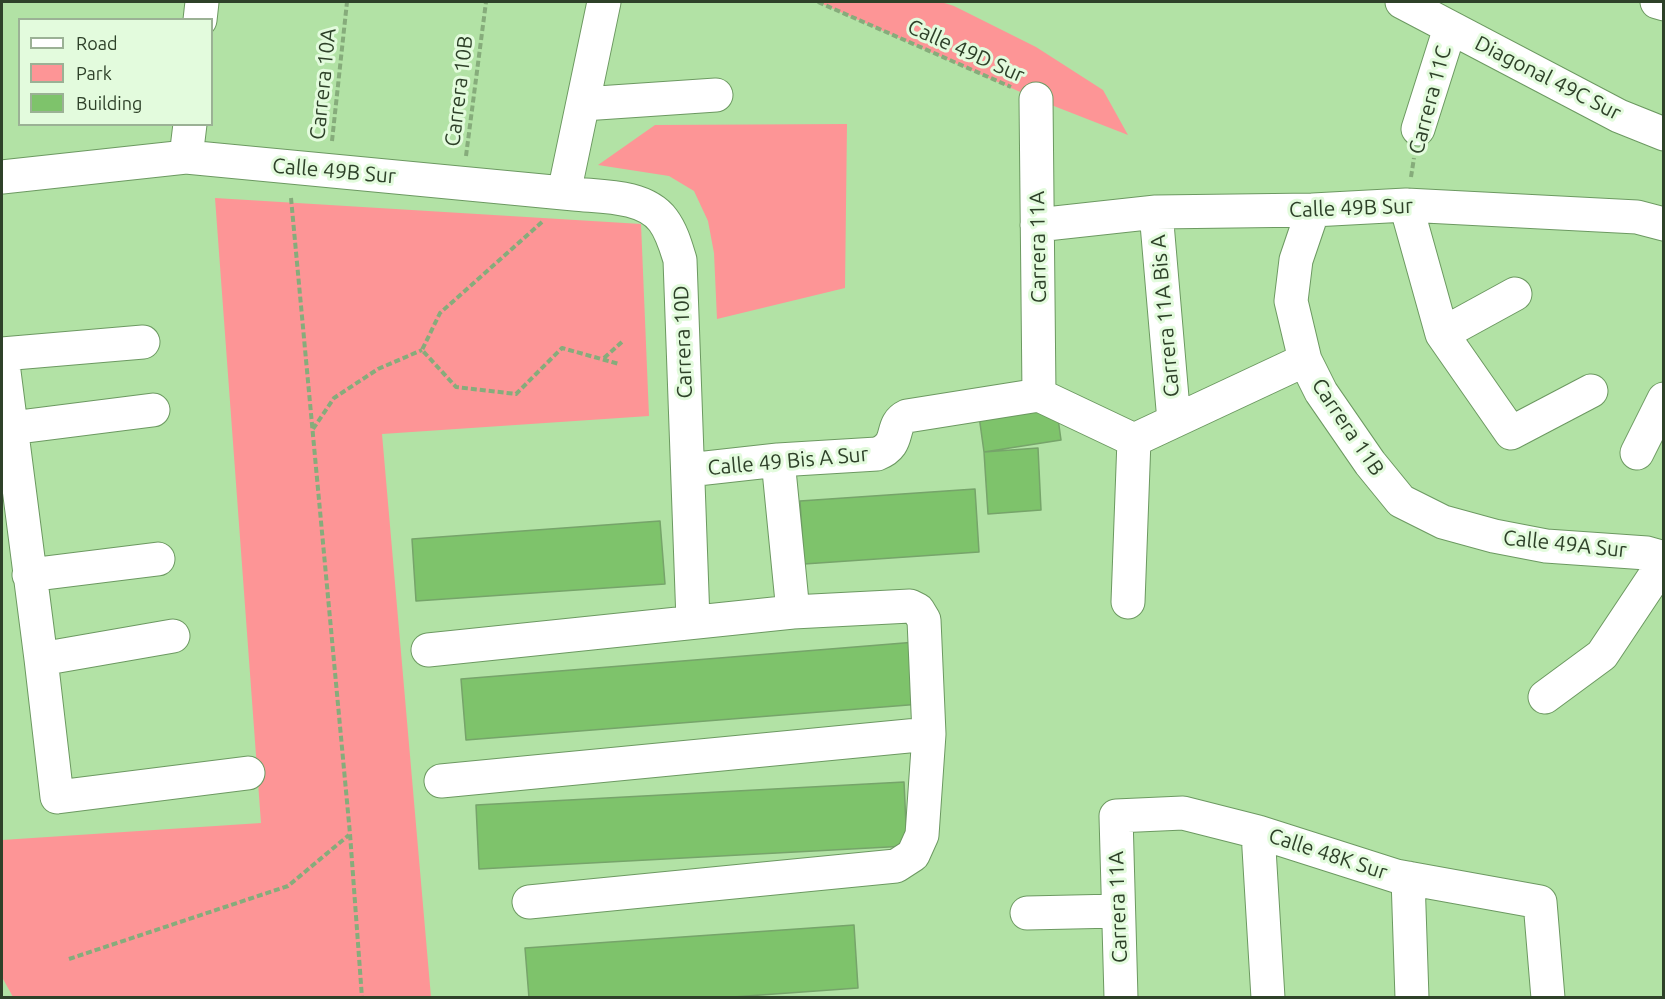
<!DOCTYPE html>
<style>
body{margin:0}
#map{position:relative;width:1665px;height:999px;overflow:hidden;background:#b2e2a5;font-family:Ubuntu,sans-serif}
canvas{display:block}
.frame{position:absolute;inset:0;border:3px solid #2e4129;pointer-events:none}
.legend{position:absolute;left:18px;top:18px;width:195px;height:108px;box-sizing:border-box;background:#e3fbdd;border:2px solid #9bb195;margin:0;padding:8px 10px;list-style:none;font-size:18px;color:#2e4129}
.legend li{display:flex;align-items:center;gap:12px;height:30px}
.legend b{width:30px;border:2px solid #9bb195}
</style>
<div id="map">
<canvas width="1665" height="999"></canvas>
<div class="frame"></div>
<ul class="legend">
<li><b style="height:8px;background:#fff"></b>Road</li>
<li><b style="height:16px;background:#fd9596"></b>Park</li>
<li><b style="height:16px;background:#7ec36b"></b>Building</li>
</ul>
</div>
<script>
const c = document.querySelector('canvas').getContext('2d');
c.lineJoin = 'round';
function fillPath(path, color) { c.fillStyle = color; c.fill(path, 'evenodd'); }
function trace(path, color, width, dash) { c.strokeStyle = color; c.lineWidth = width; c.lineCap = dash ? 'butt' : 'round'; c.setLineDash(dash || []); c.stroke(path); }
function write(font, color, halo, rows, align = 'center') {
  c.font = font + ' Ubuntu,sans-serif'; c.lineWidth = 6; c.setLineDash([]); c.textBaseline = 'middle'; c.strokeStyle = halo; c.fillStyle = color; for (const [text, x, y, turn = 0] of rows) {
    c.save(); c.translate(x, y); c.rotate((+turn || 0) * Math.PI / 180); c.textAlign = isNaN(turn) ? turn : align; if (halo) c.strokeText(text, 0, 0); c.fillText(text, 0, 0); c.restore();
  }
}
const green = new Path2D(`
 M818 2H941L954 6 1036 47 1103 90 1128 135 1036 99Z
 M847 124 845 288 717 319 714 253 708 221 694 191 669 176 598 165 655 125Z
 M215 198 641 224 649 416 382 434 431 997H13L2 977V840L261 823Z`);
const building = new Path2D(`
 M1056 404 1061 440 984 452 979 416Z
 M1038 448 1041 510 988 514 984 452Z
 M975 489 979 552 804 564 800 501Z
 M660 521 665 584 416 601 412 539Z
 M916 642 921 704 466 740 461 679Z
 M904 782 907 846 479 869 476 805Z
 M854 925 858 988 719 998H529L525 948Z`);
const path = new Path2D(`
 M818 2 1011 87
 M332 141 347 2
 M466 156 486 2
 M1411 177 1414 158
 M291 198 350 834 362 998
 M542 222 440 313 422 350 456 387 516 394 562 348 619 364
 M604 358 623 341
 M313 429 334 398 378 369 422 350
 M69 959 288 886 349 835`);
const minor = new Path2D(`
 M1402 2 1619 116 1664 134
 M1657 2 1664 4
 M200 20 202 2
 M1036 99 1039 395
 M583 104 716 95
 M1418 129 1450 28
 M186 157 190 124
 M2 177 186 157 574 194C602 197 644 195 663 220 672 232 676 247 680 260L693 621
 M564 193 604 2
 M1406 205 1442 334 1511 433 1591 391
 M1313 210 1296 260 1291 301 1305 360 1321 392 1370 463 1401 501 1443 522 1494 536 1546 546 1647 553 1664 558
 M1156 212 1174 421
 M1037 225 1156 212 1313 210 1406 205 1637 217 1664 224
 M1442 334 1515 294
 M2 354 143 342
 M2 356 41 659 57 797 248 773
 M11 428 153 410
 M1637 453 1664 399
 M778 460 793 612
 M688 470 778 460 877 454C903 444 888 425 907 416L1039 395 1134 440 1305 360
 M29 575 158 559
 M1128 602 1134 440
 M428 650 793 612 910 606 918 610 924 620 929 734 922 835 913 855 896 866 529 902
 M41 659 173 636
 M1545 697 1602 655 1664 562
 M441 781 929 734
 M1258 832 1268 998
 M1408 878 1412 998
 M1027 913 1118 911
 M1121 998 1116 816 1183 813 1258 832 1396 876 1540 902 1548 998`);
const streetNames = [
 ["Calle 49D Sur",966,51,24],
 ["Diagonal 49C Sur",1548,78,27],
 ["Carrera 10A",323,84,-84],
 ["Carrera 10B",459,91,-83],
 ["Carrera 11C",1430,100,-75],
 ["Calle 49B Sur",334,171,5],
 ["Calle 49B Sur",1351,208,-2],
 ["Carrera 11A",1038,247,-91],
 ["Carrera 11A Bis A",1165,316,-95],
 ["Carrera 10D",683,342,-92],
 ["Carrera 11B",1348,427,56],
 ["Calle 49 Bis A Sur",788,461,-5],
 ["Calle 49A Sur",1565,544,6],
 ["Calle 48K Sur",1328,854,18],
 ["Carrera 11A",1118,907,-92]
];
fillPath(green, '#fd9596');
fillPath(building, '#7ec36b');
trace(building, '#76a46a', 1.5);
trace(minor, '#6c9961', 35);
trace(path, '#86ac7b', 4, [6, 3]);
trace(minor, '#fff', 33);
write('21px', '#2e4129', '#e3fbdd', streetNames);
</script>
